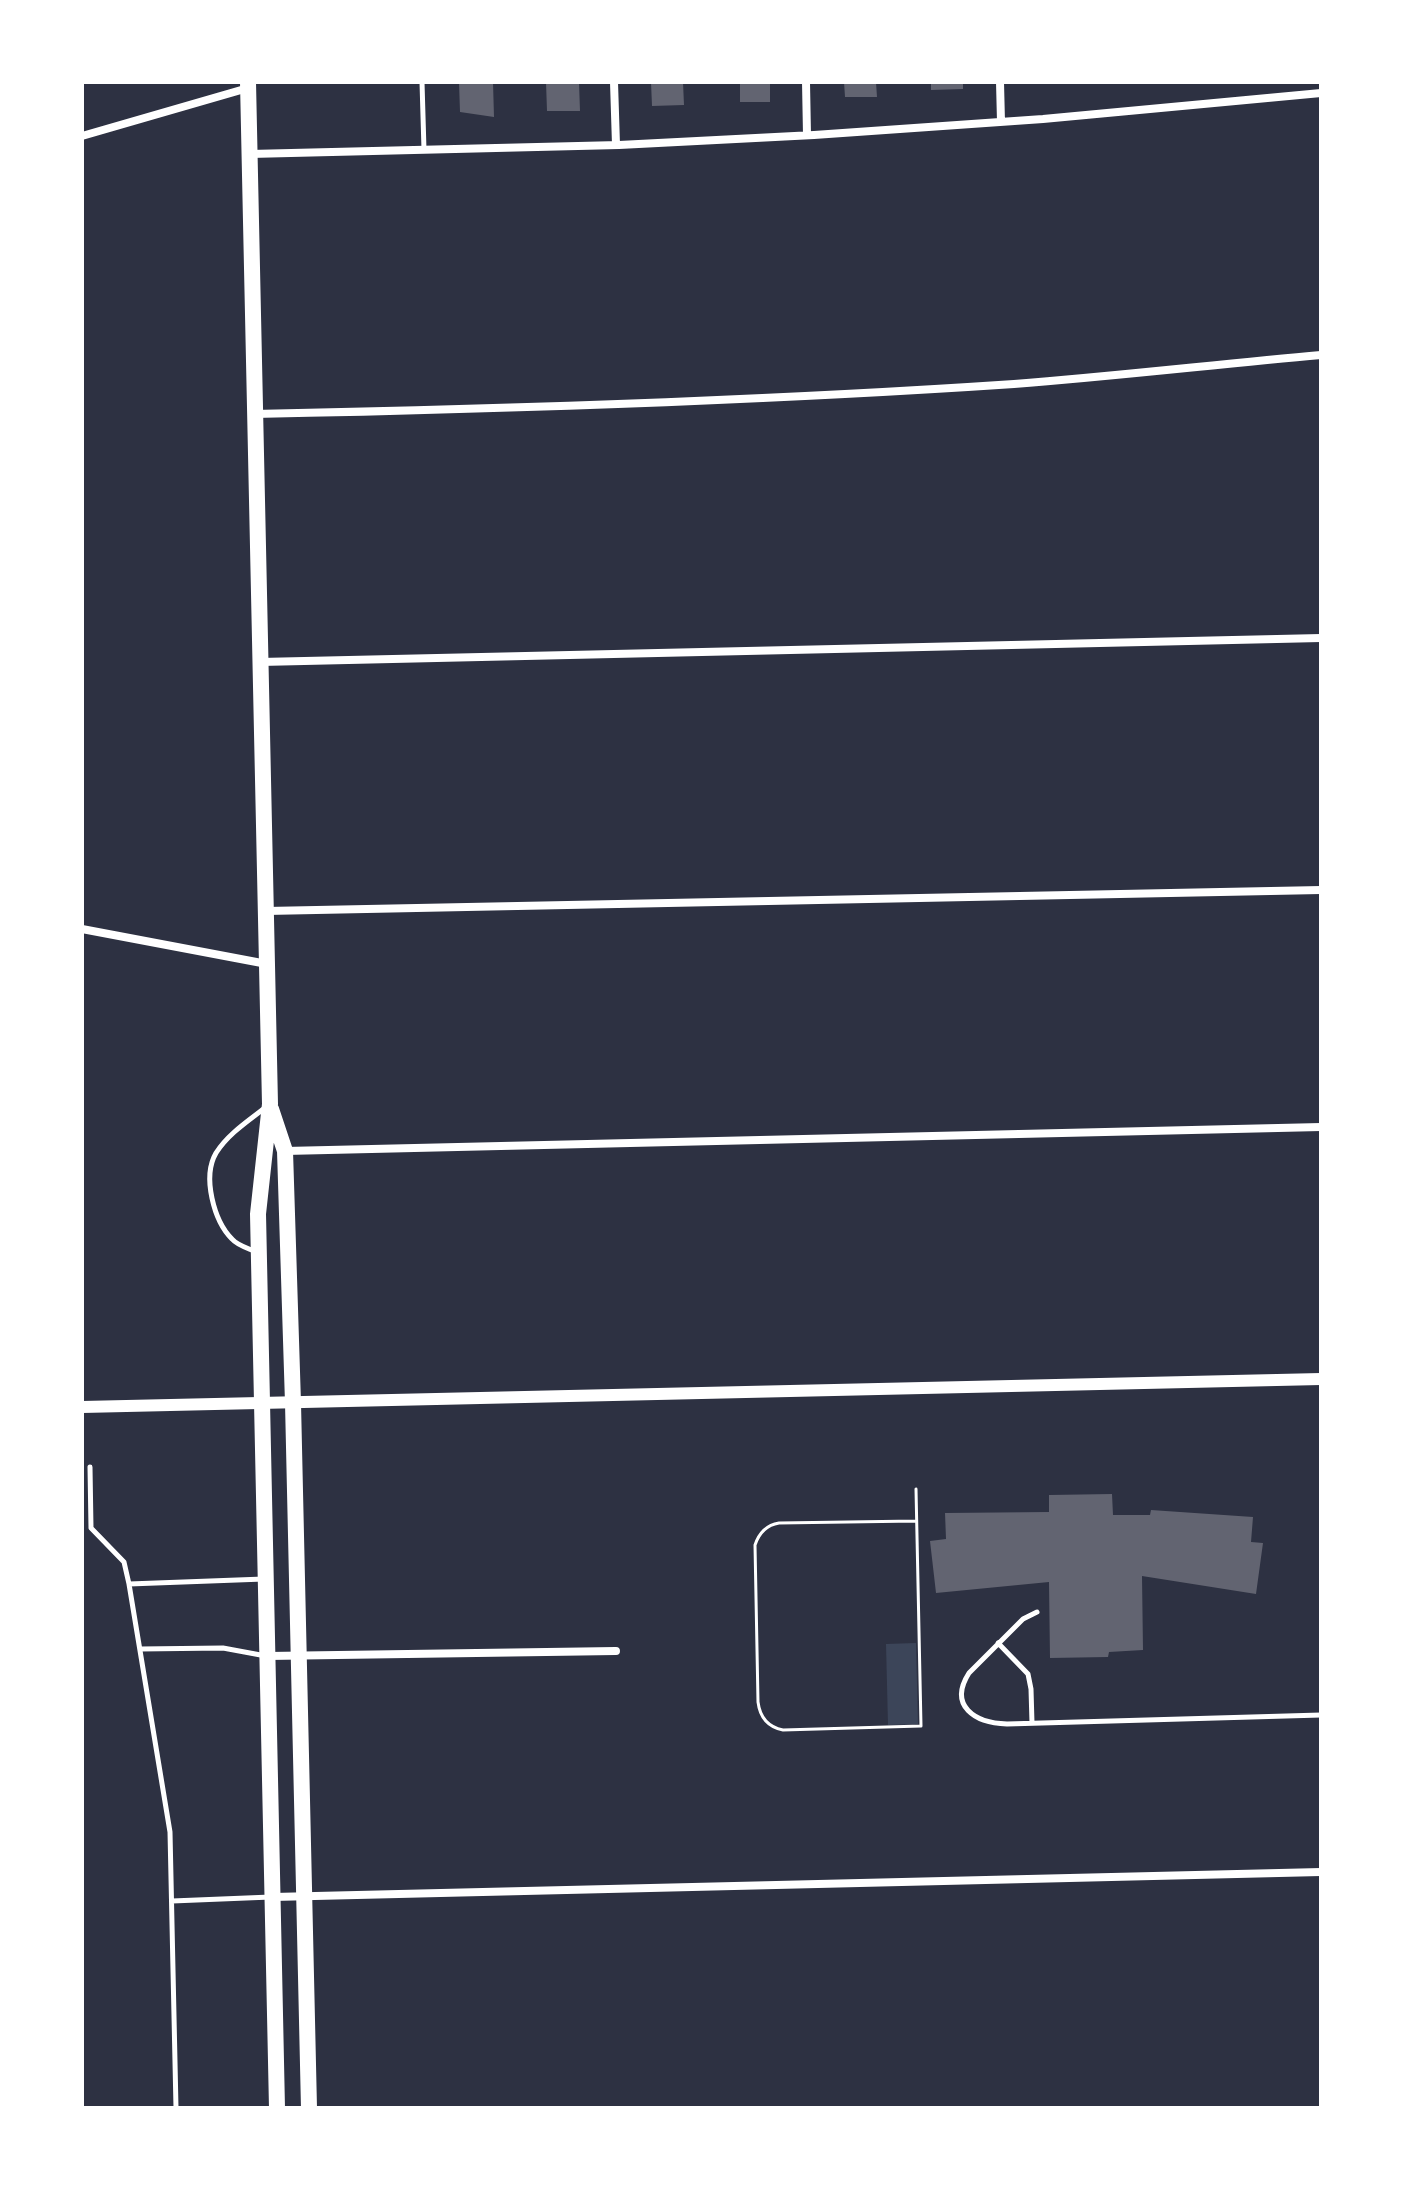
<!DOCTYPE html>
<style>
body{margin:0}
#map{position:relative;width:1403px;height:2190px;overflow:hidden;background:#2d3142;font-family:Literata,serif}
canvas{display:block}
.frame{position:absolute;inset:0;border:84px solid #fff;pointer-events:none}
</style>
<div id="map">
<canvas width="1403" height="2190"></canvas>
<div class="frame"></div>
</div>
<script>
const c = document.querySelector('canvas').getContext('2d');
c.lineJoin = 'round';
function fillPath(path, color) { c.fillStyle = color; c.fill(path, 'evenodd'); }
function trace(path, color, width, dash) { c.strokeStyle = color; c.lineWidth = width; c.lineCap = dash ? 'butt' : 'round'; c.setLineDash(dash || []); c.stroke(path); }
const green = new Path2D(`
 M916 1643 918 1724 888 1725 886 1644Z`);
const building = new Path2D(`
 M459 82H493L494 117 460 112Z
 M546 82H579L580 111H547Z
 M651 82H683L684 105 652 106Z
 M740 82H770V102H740Z
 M844 82H876L877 97H845Z
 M931 82H963V89L931 90Z
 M1112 1494 1113 1515H1150L1151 1510 1253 1517 1251 1542 1263 1543 1256 1594 1142 1576 1143 1650 1109 1652 1108 1657 1050 1658 1049 1582 936 1593 930 1541 946 1539 945 1513 1049 1512V1495Z`);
const path = new Path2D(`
 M916 1489 921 1726 783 1730C768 1727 760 1718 758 1702L755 1545C759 1533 767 1525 779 1523L916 1521`);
const service = new Path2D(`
 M422 82 424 150
 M254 1251C247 1248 237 1245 232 1239 214 1221 202 1177 216 1153 228 1134 248 1121 266 1107
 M90 1467 91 1528 124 1562 129 1584 264 1579
 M129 1584 170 1832 176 2108
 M1037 1612 1023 1619 969 1673C948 1706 975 1723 1007 1724L1321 1715
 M998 1643 1028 1674 1031 1689 1032 1723
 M140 1649 223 1648 266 1656
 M172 1901 271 1897`);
const minor = new Path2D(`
 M614 82 616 145
 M806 82 807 135
 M1000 82 1001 122
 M82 136 248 88
 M250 154 619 145 814 135 1043 119 1321 93
 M254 414C508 409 761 401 1014 384 1117 376 1219 364 1321 355
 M260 662 1321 638
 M266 911 1321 890
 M82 929 267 964
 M285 1151 1321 1127
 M268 1656 616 1651
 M273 1897 1321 1872`);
const tertiary = new Path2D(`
 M82 1407 1321 1379`);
const primary = new Path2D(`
 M248 82 270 1104 258 1214 277 2108
 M271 1109 285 1151 293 1403 309 2108`);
fillPath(green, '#3c4559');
fillPath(building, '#626471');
trace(path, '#fff', 3);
trace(service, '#fff', 5);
trace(minor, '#fff', 8);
trace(tertiary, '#fff', 12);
trace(primary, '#fff', 16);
</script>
